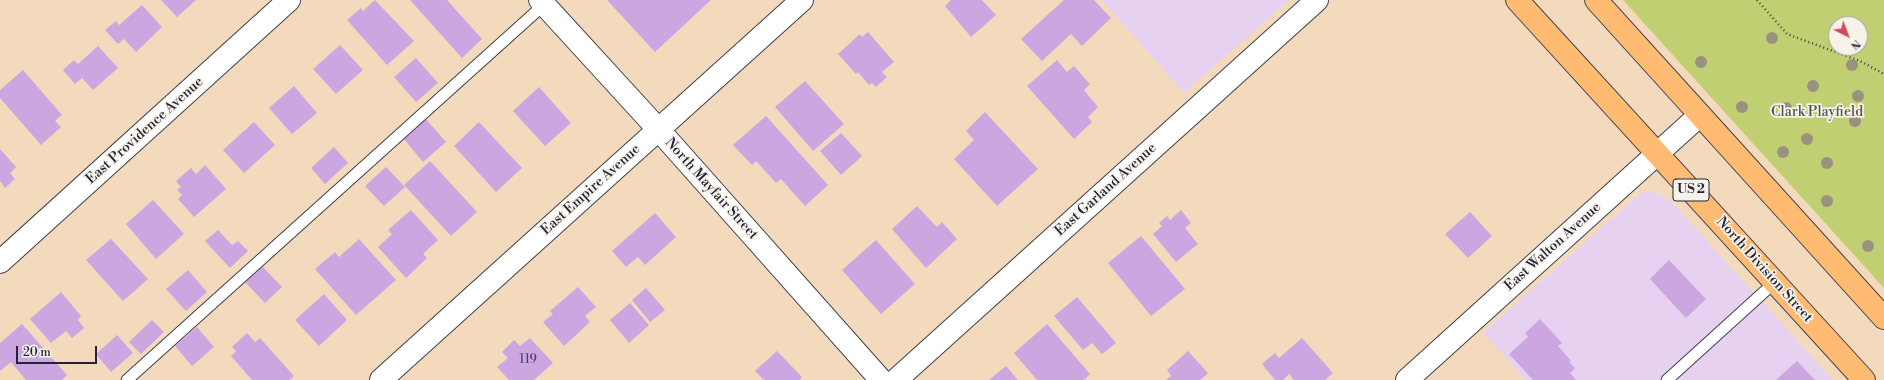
<!DOCTYPE html>
<style>
body{margin:0}
#map{position:relative;width:1884px;height:380px;overflow:hidden;background:#f3dabc;font-family:"Libre Bodoni",serif}
canvas{display:block}
.north{position:absolute;left:1828px;top:16px;width:40px;height:40px;box-sizing:border-box;background:#f7f3e8;border:1px solid #a29fa3;border-radius:50%;rotate:138deg;font-size:11px;font-weight:700;line-height:16px;text-align:center;color:#22223b}
.north::after{content:'';display:block;margin:auto;width:14px;height:18px;background:#d1495b;clip-path:polygon(50% 0,100% 100%,50% 72%,0 100%)}
.scale{position:absolute;left:16px;top:346px;width:81px;height:18px;box-sizing:border-box;border:2px solid #22223b;border-top:0;padding-left:5px;font-size:12px;line-height:14px;white-space:nowrap;color:#22223b;-webkit-text-stroke:3px #f7f3e8;paint-order:stroke}
</style>
<div id="map">
<canvas width="1884" height="380"></canvas>
<div class="north">N</div>
<div class="scale">20 m</div>
</div>
<script>
const c = document.querySelector('canvas').getContext('2d');
c.lineJoin = 'round';
function fillPath(path, color) { c.fillStyle = color; c.fill(path, 'evenodd'); }
function trace(path, color, width, dash) { c.strokeStyle = color; c.lineWidth = width; c.lineCap = dash ? 'butt' : 'round'; c.setLineDash(dash || []); c.stroke(path); }
function write(font, color, halo, rows, align = 'center') {
  c.font = font + ' "Libre Bodoni",serif'; c.lineWidth = 3.5; c.setLineDash([]); c.textBaseline = 'middle'; c.strokeStyle = halo; c.fillStyle = color; for (const [text, x, y, turn = 0] of rows) {
    c.save(); c.translate(x, y); c.rotate((+turn || 0) * Math.PI / 180); c.textAlign = isNaN(turn) ? turn : align; if (halo) c.strokeText(text, 0, 0); c.fillText(text, 0, 0); c.restore();
  }
}
const built = new Path2D(`
 M1102 0H1289L1184 93Z
 M1650 191 1669 199 1833 380H1526L1483 333 1641 193Z`);
const green = new Path2D(`
 M1623 0H1884V288ZM1836 24H1860V48H1836Z`);
const building = new Path2D(`
 M161 0H196L177 17Z
 M375 0 414 41 387 65 347 20 361 8 363 11Z
 M410 0H447L482 39 462 58Z
 M607 0H711L655 52Z
 M951 0H982L996 15 971 37 945 6Z
 M1064 0H1094L1111 18 1082 46 1071 34 1042 61 1021 39Z
 M142 5 162 27 136 52 124 39 118 44 105 30 116 21 119 25Z
 M868 32 894 62 882 72 887 77 876 87 872 83 869 85 858 72 856 74 838 54 860 34 862 37Z
 M340 45 363 70 336 94 313 69Z
 M98 46 118 68 93 90 82 78 75 84 63 70 74 60 78 64Z
 M416 58 438 83 416 102 394 77Z
 M1057 60 1067 72 1074 66 1090 84 1084 90 1098 107 1088 117 1092 122 1074 139 1027 86Z
 M23 70 62 115 55 121 61 127 41 145 0 98V90Z
 M805 81 844 124 813 151 775 107Z
 M294 86 317 113 292 134 269 108Z
 M539 87 571 123 545 146 513 111Z
 M985 112 1038 169 997 206 954 159 974 140 966 131Z
 M766 116 828 185 805 206 781 179 776 183 756 161 752 165 733 145Z
 M426 119 446 142 423 162 403 138Z
 M254 122 275 145 244 173 223 150Z
 M479 122 522 168 496 192 454 146Z
 M841 133 862 156 841 175 820 151Z
 M334 147 348 163 325 184 311 168Z
 M0 149 16 167 10 173 15 179 5 188 0 181Z
 M430 161 477 212 451 236 404 185Z
 M205 165 226 189 194 217 178 199 182 195 177 190 181 187 176 181 191 168 196 174Z
 M386 167 405 187 384 206 365 186Z
 M153 200 184 234 156 259 126 224Z
 M917 206 937 227 942 222 957 239 926 268 892 229Z
 M411 210 438 240 423 254 427 258 406 278 378 247 392 234 388 230Z
 M1181 210 1191 223 1185 228 1198 244 1176 262 1153 234 1162 226 1159 223 1167 216 1170 220Z
 M1470 212 1492 236 1468 258 1445 234Z
 M655 213 676 237 645 265 638 257 626 267 612 251Z
 M218 230 232 245 238 241 248 251 230 268 205 241Z
 M1141 236 1185 289 1151 316 1108 263Z
 M111 239 148 279 123 301 86 260Z
 M359 239 396 280 356 315 315 269 335 252 339 257Z
 M876 240 915 284 881 314 842 270Z
 M1669 260 1706 299 1686 318 1650 279Z
 M262 266 282 287 265 303 245 282Z
 M188 270 207 292 186 311 166 289Z
 M578 287 596 307 585 316 590 322 564 346 543 322 553 314 550 311Z
 M646 288 665 310 650 322 632 300Z
 M61 292 81 316 78 320 84 328 72 338 66 331 51 343 30 319Z
 M324 294 347 320 319 346 295 320Z
 M1077 297 1116 343 1102 354 1092 343 1083 350 1054 316Z
 M630 303 649 325 629 343 610 320Z
 M1540 319 1562 343 1558 346 1571 361 1569 362 1575 368 1570 373 1576 380H1533L1509 354 1528 337 1525 333Z
 M152 320 164 332 141 354 129 342Z
 M22 324 67 375 62 380H26L11 362 0 371V343Z
 M1047 324 1090 374 1084 380H1037L1014 353Z
 M197 327 214 347 192 366 175 346Z
 M247 333 255 342 260 338 294 376 290 380H252L231 356 236 351 232 347Z
 M117 335 133 353 111 372 96 354Z
 M530 338 553 363 534 380H509L497 367 508 358 502 352 514 340 520 346Z
 M1302 338 1333 373 1325 380H1294L1289 374 1283 380H1275L1262 364 1275 353 1279 358Z
 M777 351 802 377 800 380H764L755 371Z
 M1188 351 1208 373 1200 380H1166L1171 376 1167 370Z
 M1797 361 1815 380H1776Z
 M1006 366 1018 380H989Z`);
const path = new Path2D(`
 M1757 0 1787 34 1860 61 1884 74`);
const service = new Path2D(`
 M127 380 547 2
 M1667 380 1775 282`);
const minor = new Path2D(`
 M540 0 658 129 881 380
 M0 262 289 0
 M896 380 1317 0
 M1407 380 1700 115`);
const tertiary = new Path2D(`
 M381 380 802 0`);
const primary = new Path2D(`
 M1517 0 1864 380
 M1596 0 1884 318`);
const trees = [
 [1772,38],
 [1701,62],
 [1852,65],
 [1813,86],
 [1858,96],
 [1742,107],
 [1786,108],
 [1855,121],
 [1807,139],
 [1783,152],
 [1827,163],
 [1827,201],
 [1868,246]
];
const numberNames = [
 ["119",528,360]
];
const shields = [
 [1691,190,36]
];
const shieldNames = [
 ["US 2",1691,190]
];
const parkNames = [
 ["Clark Playfield",1817,113]
];
const streetNames = [
 ["East Providence Avenue",145,131,-42],
 ["North Mayfair Street",711,189,48],
 ["East Empire Avenue",591,190,-42],
 ["East Garland Avenue",1106,190,-42],
 ["East Walton Avenue",1553,247,-42],
 ["North Division Street",1764,270,48]
];
fillPath(built, '#e6d2f0');
fillPath(green, '#c0cf71');
fillPath(building, '#cca6e0');
trace(service, '#413e4e', 13);
trace(minor, '#413e4e', 24);
trace(tertiary, '#413e4e', 24);
trace(primary, '#413e4e', 24);
trace(path, '#413e4e', 2.5, [1, 3]);
trace(service, '#fff', 11);
trace(minor, '#fff', 22);
trace(tertiary, '#fff', 22);
trace(primary, '#febb71', 22);
c.fillStyle = '#9a917e';
for (const [x, y] of trees) { c.beginPath(); c.arc(x, y, 6, 0, 2 * Math.PI); c.fill(); }
write('12px', '#4c4364', null, numberNames);
for (const [x, y, w] of shields) { const box = new Path2D(); box.roundRect(x - w / 2, y - 11, w, 22, 3); c.fillStyle = '#f7f3e8'; c.fill(box); trace(box, '#22223b', 1); }
write('bold 13px', '#22223b', null, shieldNames);
write('14px', '#51564b', '#f7f3e8', parkNames);
write('14px', '#22223b', '#f7f3e8', streetNames);
</script>
